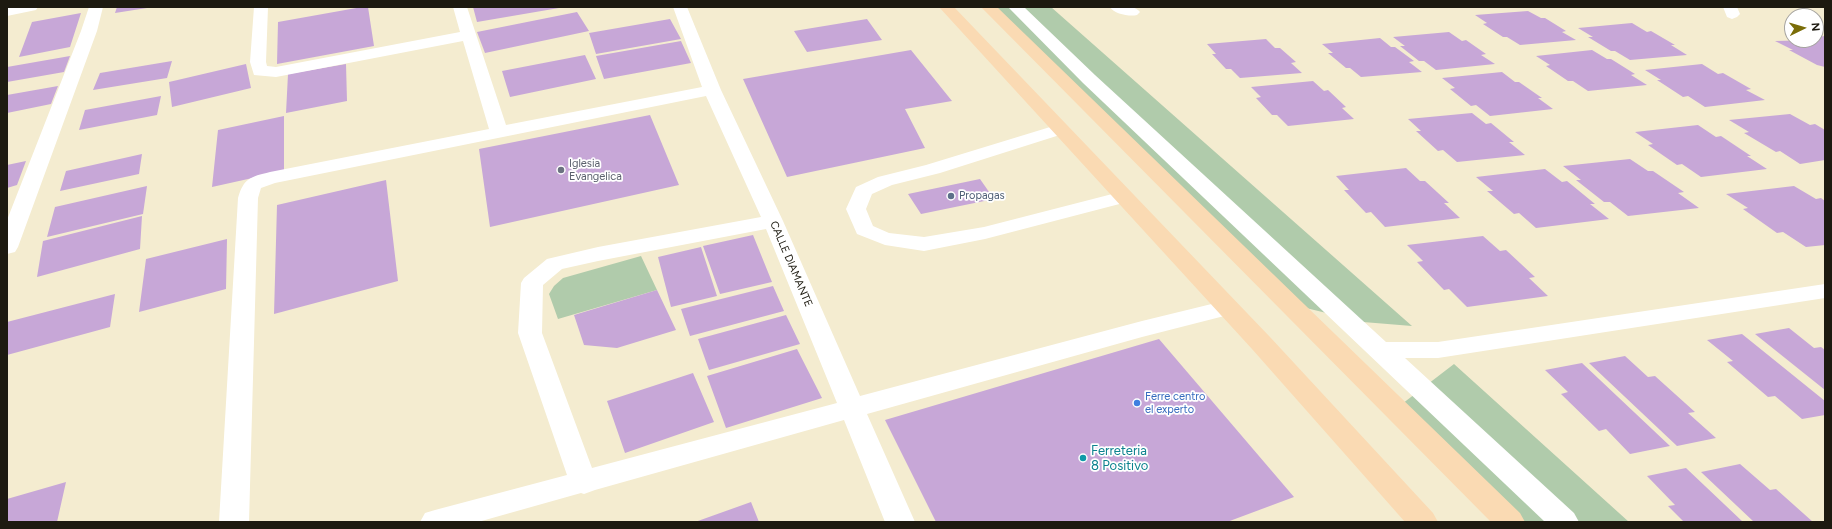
<!DOCTYPE html>
<style>
body{margin:0}
#map{position:relative;width:1832px;height:529px;overflow:hidden;background:#f4ecd0;font-family:Figtree,sans-serif}
canvas{display:block}
.frame{position:absolute;inset:0;border:8px solid #1d1a10;pointer-events:none}
.north{position:absolute;left:1784px;top:8px;width:40px;height:40px;box-sizing:border-box;background:#fff;border:1px solid #a5a39f;border-radius:50%;rotate:85deg;font-size:11px;font-weight:700;line-height:16px;text-align:center;color:#1d1a10}
.north::after{content:'';display:block;margin:auto;width:14px;height:18px;background:#7a6d08;clip-path:polygon(50% 0,100% 100%,50% 72%,0 100%)}
</style>
<div id="map">
<canvas width="1832" height="529"></canvas>
<div class="frame"></div>
<div class="north">N</div>
</div>
<script>
const c = document.querySelector('canvas').getContext('2d');
c.lineJoin = 'round';
function fillPath(path, color) { c.fillStyle = color; c.fill(path, 'evenodd'); }
function trace(path, color, width, dash) { c.strokeStyle = color; c.lineWidth = width; c.lineCap = dash ? 'butt' : 'round'; c.setLineDash(dash || []); c.stroke(path); }
function write(font, color, halo, rows, align = 'center') {
  c.font = font + ' Figtree,sans-serif'; c.lineWidth = 3.5; c.setLineDash([]); c.textBaseline = 'middle'; c.strokeStyle = halo; c.fillStyle = color; for (const [text, x, y, turn = 0] of rows) {
    c.save(); c.translate(x, y); c.rotate((+turn || 0) * Math.PI / 180); c.textAlign = isNaN(turn) ? turn : align; if (halo) c.strokeText(text, 0, 0); c.fillText(text, 0, 0); c.restore();
  }
}
const green = new Path2D(`
 M992 7H1051L1412 326 1363 322 1306 308Z
 M641 256 657 290 558 319 549 294 554 286 563 278Z
 M1454 364 1629 522H1512L1398 407Z`);
const building = new Path2D(`
 M117 7H147V8L115 13Z
 M362 7H368L374 46 277 64 278 22Z
 M473 7H559V8L477 22Z
 M1528 11 1541 18H1545L1566 31 1562 32 1576 40 1520 45 1507 37H1503L1483 24 1487 23 1475 15Z
 M577 12 589 31 485 53 477 32Z
 M81 13 70 47 19 57 32 22Z
 M670 19 681 39 596 54 589 33Z
 M867 19 882 40 807 52 794 31Z
 M1632 23 1647 32 1651 31 1675 45H1671L1687 55 1630 60 1615 51H1611L1588 37H1593L1578 28Z
 M1449 32 1462 41 1466 40 1486 54 1481 55 1495 64 1436 70 1424 61H1419L1400 46H1405L1393 37Z
 M1825 36V67L1817 65 1789 50H1793L1775 41 1816 40V37Z
 M1380 38 1391 47H1395L1414 61 1409 62 1422 72 1361 77 1350 68H1346L1328 53H1333L1322 44Z
 M1266 39 1275 48H1280L1296 62 1291 63 1302 73 1240 78 1231 69H1226L1212 54H1216L1207 44Z
 M681 41 691 63 604 79 596 56Z
 M911 50 952 101 905 109 925 148 787 177 743 79Z
 M1592 50 1607 59H1611L1635 74 1631 75 1647 85 1588 91 1573 81H1568L1546 66 1550 65 1536 56Z
 M585 55 596 79 510 97 502 71Z
 M70 56 64 72 7 82V67Z
 M172 61 167 78 93 90 100 73Z
 M246 64 251 88 172 107 169 82Z
 M346 64 347 101 286 113 288 74Z
 M1702 64 1718 74 1723 73 1751 89 1746 90 1765 100 1705 107 1688 96 1683 97 1657 80H1661L1645 70Z
 M1502 72 1515 82H1519L1542 98H1538L1553 109 1490 116 1476 105 1471 106 1450 89 1455 88 1442 78Z
 M1313 81 1324 91 1328 90 1346 107 1342 108 1354 119 1288 126 1277 115H1272L1256 98 1261 97 1251 87Z
 M58 86 51 104 7 113V95Z
 M161 96 157 115 79 130 85 110Z
 M1472 113 1486 124 1491 123 1514 142H1509L1525 155 1457 162 1443 150 1438 151 1416 131H1421L1408 119Z
 M1790 114 1810 125 1815 124 1825 130V160L1800 164 1780 151 1776 152 1744 133 1749 132 1729 120Z
 M650 115 679 185 490 227 479 149Z
 M284 116V171L212 187 218 130Z
 M1698 125 1716 137 1721 136 1751 156H1747L1767 169 1701 177 1682 164 1677 165 1648 145 1653 144 1635 132Z
 M142 154 139 174 60 191 66 171Z
 M1630 159 1648 171H1653L1684 192 1678 193 1699 208 1628 216 1610 202H1604L1576 180H1581L1563 166Z
 M26 161 17 185 7 188V165Z
 M1406 168 1420 181H1425L1449 203H1444L1460 218 1385 227 1371 212 1366 213 1344 190H1349L1336 176Z
 M1545 169 1562 182 1567 181 1595 204H1590L1609 219 1536 228 1519 213 1514 214 1487 191H1493L1476 177Z
 M980 179 994 199 921 214 908 194Z
 M386 180 398 281 274 314 277 205Z
 M147 186 143 214 47 237 55 207Z
 M1794 186 1816 199 1821 198 1825 201V245L1806 247 1783 232 1777 233 1743 209 1748 208 1726 194Z
 M142 216 140 249 37 277 43 241Z
 M753 235 772 282 720 294 703 246Z
 M1483 236 1500 251 1506 250 1535 277 1529 278 1548 296 1467 307 1449 289 1444 290 1417 262 1423 261 1407 245Z
 M227 239 226 289 139 312 146 259Z
 M701 247 717 296 671 307 658 257Z
 M773 286 784 311 690 336 681 309Z
 M657 290 676 330 617 348 584 345 574 315Z
 M115 294 110 327 7 355V322Z
 M786 315 800 344 709 370 698 339Z
 M1789 328 1814 348 1821 347 1825 350V390L1755 334Z
 M1742 334 1825 401V415L1802 419 1775 396 1768 397 1727 362 1733 361 1707 340Z
 M1159 339 1294 497 1227 522H936L885 420Z
 M797 349 822 398 726 428 707 376Z
 M1625 356 1648 377 1655 376 1695 412 1688 413 1716 438 1677 446 1589 363Z
 M1582 363 1670 446 1630 454 1606 429 1599 431 1561 394 1568 392 1545 370Z
 M693 373 714 422 625 453 607 401Z
 M1740 464 1770 490 1776 489 1813 522H1754L1701 472Z
 M1686 468 1743 522H1684L1668 506 1675 505 1647 476Z
 M66 482 57 522H7V499Z
 M751 502 759 522H695Z`);
const minor = new Path2D(`
 M7 7H38L36 10 7 16Z
 M89 7H103L97 31 18 247 15 252 7 254V220L81 31Z
 M254 7H268L266 62 267 66 276 67 460 32 453 7H467L506 125 702 87 673 7H687L721 90 783 221 860 396 1142 321 1228 300 1236 303 1240 308 1236 313 1142 337 867 414 915 522H885L844 420 595 490 584 494 581 493 478 522H420L425 513 435 510 567 475 518 333 521 283 524 278 547 259 598 247 761 217 706 96 275 183 261 188 258 198 249 522H219L238 198C244 178 250 177 270 172L489 129 463 41 276 77 254 75 250 62ZM766 229 837 403 592 468 542 333 543 285 562 269 598 261Z
 M1008 7H1024L1095 75 1386 342H1438L1825 284V298L1438 358H1405L1574 513 1579 522H1545L1083 83Z
 M1110 7C1119 7 1134 4 1140 12L1137 15C1130 17 1114 14 1110 7Z
 M1723 7H1737L1740 14 1737 17 1732 19 1727 17Z
 M1060 124 1066 125 1069 129 1066 133 940 173 892 185 872 194 866 209 873 226 889 233 924 237 984 227 1124 191 1131 193 1134 197 1131 201 985 239 924 251 885 245 857 234 846 209 856 187 878 177 926 165Z`);
const major = new Path2D(`
 M939 7H954L1270 337 1433 513 1438 522H1405L1252 349Z
 M981 7H997L1520 513 1525 522H1491Z`);
const markers = [
 [561,170,4,"#6b7280"],
 [951,196,4,"#5c6f8a"],
 [1137,403,4,"#3f7fe0"],
 [1083,458,4,"#0f9aa8"]
];
const worshipNames = [
 ["Iglesia",569,164],
 ["Evangelica",569,177]
];
const serviceNames = [
 ["Propagas",959,196]
];
const streetNames = [
 ["CALLE DIAMANTE",791,264,67]
];
const shopNames = [
 ["Ferre centro",1145,397],
 ["el experto",1145,410]
];
const nearCulturenames = [
 ["Ferreteria",1091,451],
 ["8 Positivo",1091,466]
];
fillPath(green, '#b0cbab');
fillPath(building, '#c7a7d7');
fillPath(minor, '#fff');
fillPath(major, '#fadab3');
for (const [x, y, r, color] of markers) { const dot = new Path2D(); dot.arc(x, y, r, 0, 2 * Math.PI); c.fillStyle = color; c.fill(dot); trace(dot, '#fff', 1.5); }
write('11px', '#5b616d', '#fff', worshipNames, 'left');
write('11px', '#4e5e75', '#fff', serviceNames, 'left');
write('11px', '#1d1a10', '#fff', streetNames);
write('11px', '#366cbe', '#fff', shopNames, 'left');
write('13px', '#0d838f', '#fff', nearCulturenames, 'left');
</script>
